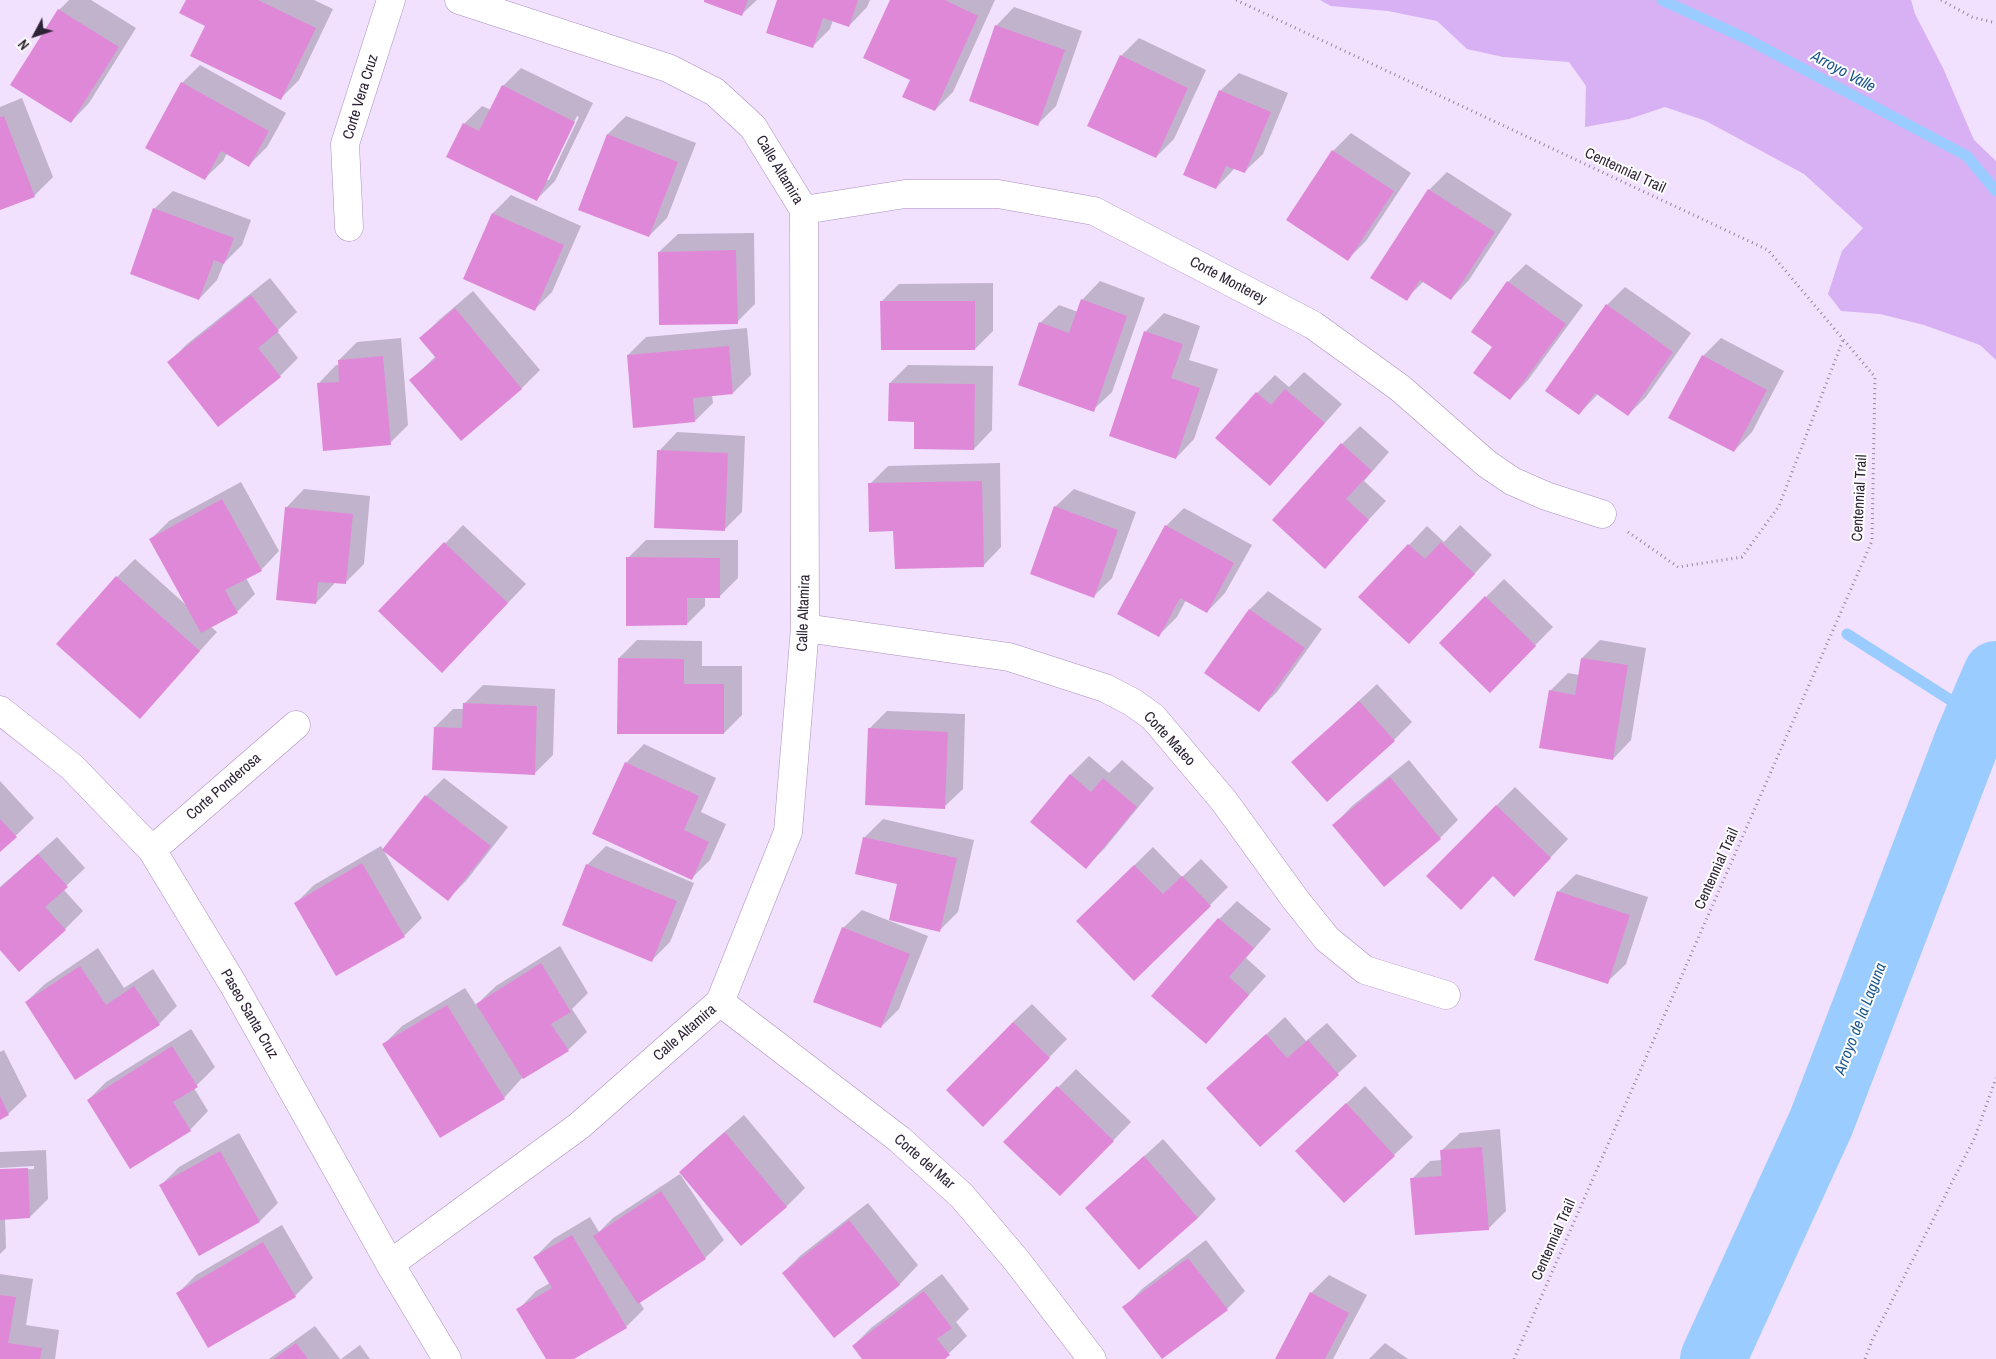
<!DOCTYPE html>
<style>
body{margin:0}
#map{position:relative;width:1996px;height:1359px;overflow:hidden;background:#f1e0fe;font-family:"Archivo Narrow",sans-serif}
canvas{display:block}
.north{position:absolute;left:10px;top:10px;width:50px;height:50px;-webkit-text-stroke:4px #fff;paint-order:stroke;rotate:230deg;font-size:14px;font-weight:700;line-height:20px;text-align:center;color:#2e2336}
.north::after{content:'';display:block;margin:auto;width:18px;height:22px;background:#2e2336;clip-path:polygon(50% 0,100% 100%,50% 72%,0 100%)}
</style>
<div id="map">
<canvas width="1996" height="1359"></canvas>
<div class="north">N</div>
</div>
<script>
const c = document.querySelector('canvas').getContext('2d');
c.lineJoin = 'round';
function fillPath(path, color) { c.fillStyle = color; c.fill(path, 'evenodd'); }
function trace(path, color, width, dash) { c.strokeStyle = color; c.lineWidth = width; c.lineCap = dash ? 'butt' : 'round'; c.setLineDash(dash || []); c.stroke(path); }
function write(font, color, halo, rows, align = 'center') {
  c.font = font + ' "Archivo Narrow",sans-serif'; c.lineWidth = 4; c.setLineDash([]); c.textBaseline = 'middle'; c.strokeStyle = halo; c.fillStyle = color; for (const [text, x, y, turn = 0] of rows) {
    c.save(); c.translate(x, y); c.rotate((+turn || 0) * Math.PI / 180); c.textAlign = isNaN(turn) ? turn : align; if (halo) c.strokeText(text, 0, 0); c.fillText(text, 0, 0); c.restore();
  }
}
const green = new Path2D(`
 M1320 0H1911L1915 14 1943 68 1974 140 1996 161V360L1980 345 1924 325 1880 314 1841 311 1828 294 1842 251 1863 228 1804 174 1706 121 1665 107 1629 119 1585 127 1586 86 1569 62 1503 57 1467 49 1437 21 1388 11 1331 6Z`);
const shadow = new Path2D(`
 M69 0H91L136 28 89 103 71 122 59 10Z
 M187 0H314L333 9 299 80 280 99 206 25Z
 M706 0H757L742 14Z
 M778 0H870L867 7 849 26 833 20 830 29 812 47Z
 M891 0H995L953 92 935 110 912 79Z
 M1014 7 1082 31 1056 106 1038 124 996 26Z
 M1139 38 1206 70 1174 139 1156 157 1121 56Z
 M200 65 286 113 267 147 249 165 227 153 223 161 204 179 182 83Z
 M521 68 593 103 555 181 536 200 464 124 482 106 491 110 503 86ZM577 116 579 117 549 180H546Z
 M1239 73 1288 93 1263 154 1244 172 1235 168 1216 188 1220 91Z
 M22 98 53 177 34 196 0 209V107Z
 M626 116 696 143 667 218 649 236 579 209 608 134Z
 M1351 133 1411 173 1366 241 1348 259 1333 151Z
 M1447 172 1512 214 1469 280 1451 299 1424 281 1406 299 1429 190Z
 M173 191 251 220 242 245 224 263 217 280 199 299 154 209Z
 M511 195 581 226 552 292 534 310 464 279 493 213Z
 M754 233 755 304 737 322 659 252 678 234Z
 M1526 264 1583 305 1528 380 1510 399 1494 347 1508 282Z
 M270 278 297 312 277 331 298 358 280 376 169 362 187 344Z
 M1100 281 1145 298 1112 392 1093 410 1040 323 1059 305 1078 312 1082 300Z
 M993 283V331L975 349 881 302 899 284Z
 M1625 287 1691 333 1646 397 1628 415 1598 394 1579 414 1607 305Z
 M473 291 540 370 522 388 461 440 411 380 436 356 421 338 439 320Z
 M1164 313 1200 326 1189 360 1218 369 1194 439 1176 458 1111 435 1146 331Z
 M747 328 751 375 733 393 712 395 713 403 695 421 628 355 646 337Z
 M401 338 408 425 390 443 318 384 336 365H339V360L357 342Z
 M1721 338 1784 371 1752 432 1734 451 1703 356Z
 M908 365 993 366 992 430 974 449 915 420 890 383Z
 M1304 372 1342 404 1270 484 1257 393 1275 375 1289 387Z
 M1360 426 1389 452 1364 481 1386 501 1325 567 1342 444Z
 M677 432 745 436 742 512 724 530 659 451Z
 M1000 463 1001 547 983 566 895 530 870 484 888 466Z
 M241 482 279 551 261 570 246 578 255 594 237 612 210 626 217 632 140 717 117 577 135 559 186 605 151 539 169 521Z
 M304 489 370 496 364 564 346 582H334V584L316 603 286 508Z
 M1074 489 1136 512 1112 578 1094 596 1055 507Z
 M1184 508 1252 545 1225 593 1207 612 1186 600 1177 617 1159 635 1166 526Z
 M463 525 526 584 460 653 380 611Z
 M1460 525 1492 555 1427 625 1360 597 1427 526 1444 542Z
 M646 540H738V578L720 596H705V606L687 624 628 558Z
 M1504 579 1553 627 1508 673 1486 597Z
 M1268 591 1322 629 1277 692 1259 710 1206 672 1250 609Z
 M637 640 702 641V666H742V715L724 733 619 658Z
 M1600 640 1646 648 1631 740 1613 759 1550 691 1568 673 1579 675 1582 658Z
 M1377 684 1412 722 1394 740 1293 762Z
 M483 685 555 689 553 755 535 773 435 727 453 709H464V704Z
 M887 711 965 714 963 789 944 807 869 729Z
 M644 744 716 778 701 812 726 824 710 860 691 879 626 763Z
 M1089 756 1109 773 1122 760 1154 788 1104 849 1086 867 1031 822 1071 774Z
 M1409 760 1458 820 1440 838 1384 885 1334 825 1352 806Z
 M444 778 508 827 466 881 448 899 426 796Z
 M0 781 34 818 0 851Z
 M1515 787 1568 839 1532 877 1493 875 1496 806Z
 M883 819 974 840 958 912 940 930 898 883 864 838Z
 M57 837 85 868 63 889 83 911 65 929 0 948V887Z
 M381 846 422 918 404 936 296 903 314 885Z
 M606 846 694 883 670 942 652 960 587 865Z
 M1153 847 1182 877 1201 859 1228 887 1210 905 1096 903Z
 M1576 874 1648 897 1626 964 1607 982 1558 892Z
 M1237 901 1271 929 1246 958 1266 976 1206 1043 1152 996 1219 919Z
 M862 910 928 936 899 1009 881 1027 843 928Z
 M560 946 588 993 572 1009 587 1032 568 1050 521 1079 504 1098 384 1044 402 1026 465 988 476 1005 496 986Z
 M98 948 124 988 153 969 177 1006 159 1024 26 1002 45 984Z
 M1032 1004 1067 1039 1001 1107 1013 1022Z
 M1285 1017 1306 1041 1327 1023 1357 1056 1260 1145 1208 1088Z
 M191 1029 215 1067 194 1088 208 1111 190 1130 130 1167 88 1100 106 1082Z
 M4 1050 27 1096 8 1114 0 1118V1052Z
 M1076 1069 1131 1122 1078 1177 1005 1142Z
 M1365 1086 1413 1137 1344 1202 1315 1133Z
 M744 1115 805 1188 787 1206 741 1244 681 1172 699 1154Z
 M1500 1129 1506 1211 1488 1229 1412 1179 1430 1161 1442 1160 1441 1151 1460 1133Z
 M239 1133 278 1203 260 1221 199 1255 161 1185 179 1167Z
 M1163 1139 1216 1199 1198 1218 1087 1208Z
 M46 1150 48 1199 30 1217 5 1218 6 1248 0 1254V1170L34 1169V1166L0 1168V1152Z
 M680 1174 724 1240 705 1258 639 1301 644 1309 626 1327 572 1359H547L518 1310 536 1291 550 1283 535 1257 553 1239 590 1217 599 1232 613 1218Z
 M868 1203 918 1265 900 1284 834 1336 783 1273 801 1255Z
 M282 1225 313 1278 295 1296 178 1293 196 1275Z
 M1206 1240 1245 1291 1227 1309 1124 1308 1142 1289Z
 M0 1274 33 1279 26 1325 59 1330 55 1359H0Z
 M942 1274 969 1309 956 1322 967 1336 943 1359H863L853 1346 871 1328Z
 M1329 1275 1367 1295 1333 1359H1276L1311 1293Z
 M315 1326 340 1359H269Z
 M1385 1343 1408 1359H1369Z
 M360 1345 370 1359H341Z`);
const stream = new Path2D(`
 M1662 0 1747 39 1967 156 1996 191
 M1847 634 1977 717`);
const river = new Path2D(`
 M1713 1359 1821 1123 1968 739 1996 674`);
const building = new Path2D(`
 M186 0H258L316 28 281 100 190 56 205 26 179 13Z
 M704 0H748L742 16 704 2Z
 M777 0H858L849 27 823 18 813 48 766 33Z
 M890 0H945L978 16 935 111 902 97 910 80 863 58Z
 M58 9 119 47 71 123 10 85Z
 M995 25 1065 50 1038 126 969 101Z
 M1120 55 1188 88 1156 158 1087 126Z
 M181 82 269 131 249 167 221 151 205 180 145 148Z
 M502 85 575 122 537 201 446 157 463 123 479 131Z
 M1219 90 1271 112 1245 173 1226 166 1216 189 1183 175Z
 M4 116 35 197 0 210V117Z
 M607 134 678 162 649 237 578 210Z
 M1332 150 1394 191 1348 261 1286 220Z
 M1428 189 1495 232 1451 300 1420 280 1407 301 1370 278Z
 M153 208 234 238 224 264 214 260 199 300 130 274Z
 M492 213 564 245 535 311 463 279Z
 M736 250 738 324 659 325 658 252Z
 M1507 281 1566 324 1510 400 1473 373 1492 347 1471 332Z
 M251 295 279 331 258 348 281 377 218 427 167 362Z
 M1081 299 1127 316 1094 412 1018 385 1039 322 1069 333Z
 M880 301H975V350H881Z
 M1606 304 1673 352 1628 416 1595 393 1579 415 1545 391Z
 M455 308 522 389 461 441 409 380 436 358 419 338Z
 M1144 331 1183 344 1171 378 1200 388 1176 459 1109 436Z
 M729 346 733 394 693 398 695 422 633 428 627 355Z
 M1702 355 1767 390 1734 452 1668 418Z
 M383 356 391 445 323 451 317 383 339 382 338 360Z
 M889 383 975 384 974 450 914 449V422L888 421Z
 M1285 389 1325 423 1270 486 1215 438 1256 392 1271 405Z
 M1341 443 1372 471 1346 499 1369 520 1325 569 1272 520Z
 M657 450 728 453 725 531 654 528Z
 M982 481 984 567 895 569 893 531 869 532 868 483Z
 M222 499 262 571 225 590 238 613 201 633 149 539Z
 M1054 506 1118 530 1094 598 1030 574Z
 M285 507 353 514 346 584 318 582 316 604 276 600Z
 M1165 525 1234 563 1207 613 1180 598 1159 637 1117 614Z
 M444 542 508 603 442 673 378 611Z
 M1441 542 1475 574 1409 644 1358 597 1408 544 1425 559Z
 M626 557 720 558V598H687V625L626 626Z
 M116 576 200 651 140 719 56 644Z
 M1485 596 1536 646 1490 693 1439 643Z
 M1249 609 1305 648 1259 712 1204 673Z
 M618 658 684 659V684H724V734H617Z
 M1581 658 1628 665 1613 760 1539 748 1549 690 1575 695Z
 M1359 701 1395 741 1327 802 1291 762Z
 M463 703 537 706 535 775 432 770 434 727 462 728Z
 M868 728 948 732 945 809 865 805Z
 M625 762 699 796 684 830 709 842 692 880 592 834Z
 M1070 774 1091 792 1103 778 1137 807 1086 869 1030 822Z
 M1390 777 1441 839 1384 887 1332 825Z
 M425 795 491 846 448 901 382 850Z
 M1496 805 1551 858 1514 897 1493 876 1461 910 1426 876Z
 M0 819 17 837 0 852Z
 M863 837 957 858 940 932 889 920 897 884 855 874Z
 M38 854 68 887 45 907 66 930 19 972 0 950V888Z
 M362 863 405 937 336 976 294 903Z
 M586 864 677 901 652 962 562 925Z
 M1134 865 1163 894 1182 876 1211 906 1134 981 1076 921Z
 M1557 891 1630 915 1608 984 1534 960Z
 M1218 918 1254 948 1229 977 1249 995 1206 1044 1151 996Z
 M842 927 910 954 881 1028 813 1002Z
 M541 963 571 1012 551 1024 569 1051 523 1079 476 1004Z
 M80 966 106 1005 134 986 160 1025 75 1080 25 1002Z
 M447 1005 505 1099 440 1138 382 1044Z
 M1013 1022 1050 1058 983 1127 946 1090Z
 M1266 1034 1287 1058 1308 1040 1339 1075 1260 1147 1206 1088Z
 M172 1046 198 1087 173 1102 191 1131 130 1169 87 1100Z
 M1057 1086 1114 1141 1060 1196 1003 1142Z
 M0 1096 9 1115 0 1120Z
 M1346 1103 1395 1156 1344 1203 1295 1151Z
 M725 1132 787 1207 741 1246 679 1172Z
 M1482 1147 1489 1230 1415 1235 1410 1178 1442 1176 1440 1150Z
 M220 1151 260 1222 199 1256 159 1185Z
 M1144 1156 1198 1218 1139 1270 1085 1208Z
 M28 1168 30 1218 0 1220V1169Z
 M661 1191 706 1259 638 1304 593 1236Z
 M849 1220 900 1285 834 1338 782 1273Z
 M572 1235 627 1328 574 1359H546L516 1309 552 1288 533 1257Z
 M263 1242 296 1297 208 1348 176 1293Z
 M1188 1258 1228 1310 1162 1359 1122 1307Z
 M924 1291 952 1328 937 1339 950 1355 945 1359H862L852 1346Z
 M1310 1292 1349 1313 1325 1359H1275Z
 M0 1295 16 1297 8 1343 42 1348 40 1359H0Z
 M296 1343 308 1359H274Z`);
const path = new Path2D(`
 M1236 0 1768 250 1875 377 1872 541 1514 1359
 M1941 0 1972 17 1996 23
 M1628 532 1678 567 1742 557 1779 506 1843 340
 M1865 1359 1873 1338 1975 1137 1996 1078`);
const street = new Path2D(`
 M804 210 905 194H998L1094 211 1313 325 1400 388 1487 464 1512 481 1546 496 1602 514
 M349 227 345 144 391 0
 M805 628 1009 657 1105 688 1132 702 1153 717 1224 801 1295 899 1327 939 1365 970 1446 995
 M0 710 72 767 152 850 233 984 390 1264 447 1359
 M152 850 296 725
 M720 1002 899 1139 962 1196 1017 1261 1092 1359
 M390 1264 579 1126 720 1002 788 832 805 628 804 210 753 127 715 92 668 68 459 0`);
const streetNames = [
 ["Corte Vera Cruz",361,97,-73],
 ["Calle Altamira",779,170,59],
 ["Centennial Trail",1625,171,25],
 ["Corte Monterey",1228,281,28],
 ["Centennial Trail",1860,498,-87],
 ["Calle Altamira",804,613,-88],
 ["Corte Mateo",1169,739,47],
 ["Corte Ponderosa",224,787,-41],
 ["Centennial Trail",1717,869,-66],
 ["Paseo Santa Cruz",249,1014,60],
 ["Calle Altamira",685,1033,-41],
 ["Corte del Mar",924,1162,41],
 ["Centennial Trail",1554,1240,-66]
];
const waterNames = [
 ["Arroyo Valle",1843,72,28],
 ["Arroyo de la Laguna",1861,1019,-69]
];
fillPath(green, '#d7b1f4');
fillPath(shadow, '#0003');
trace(stream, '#9bccff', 11);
trace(river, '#9bccff', 66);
fillPath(building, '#e088d8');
trace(street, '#ab90bf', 29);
trace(path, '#9587a0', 3, [1, 4]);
trace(street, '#fff', 28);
write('15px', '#2e2336', '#fff', streetNames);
write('italic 16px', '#1c578c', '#fff', waterNames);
</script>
